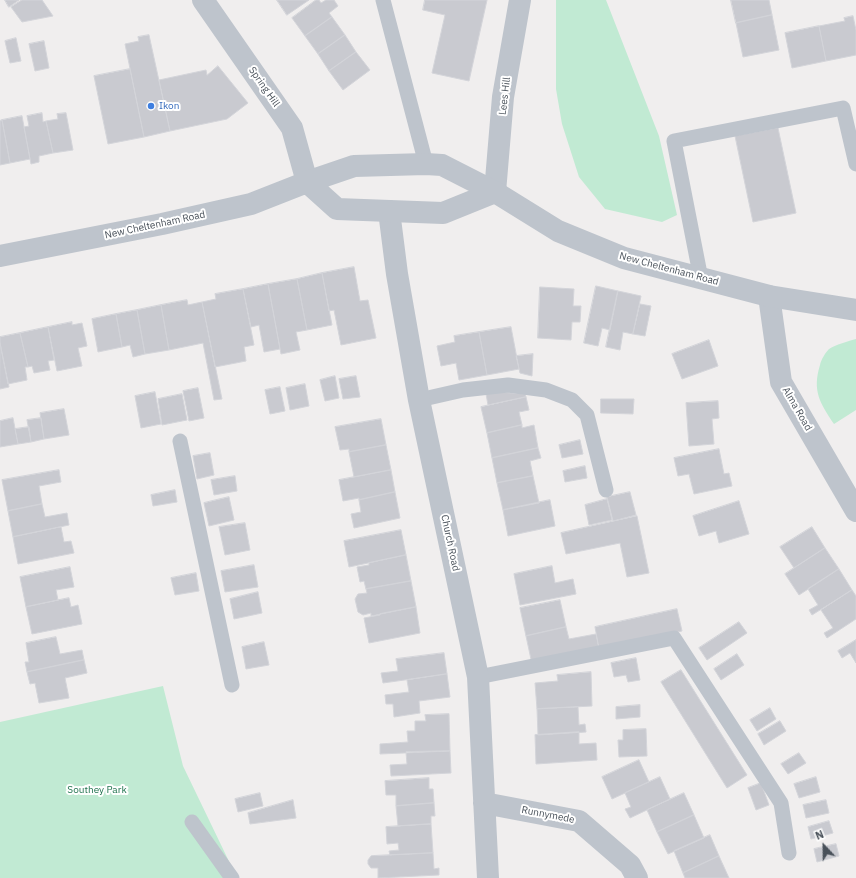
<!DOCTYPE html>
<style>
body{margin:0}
#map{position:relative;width:856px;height:878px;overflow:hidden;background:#f0eeee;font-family:"IBM Plex Sans",sans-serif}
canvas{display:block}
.north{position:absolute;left:804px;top:826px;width:40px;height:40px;-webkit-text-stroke:3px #fff;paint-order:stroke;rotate:338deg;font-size:11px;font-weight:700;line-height:16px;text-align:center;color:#485059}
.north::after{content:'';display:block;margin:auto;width:14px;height:18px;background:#485059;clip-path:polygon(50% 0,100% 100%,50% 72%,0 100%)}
</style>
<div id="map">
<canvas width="856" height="878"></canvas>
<div class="north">N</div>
</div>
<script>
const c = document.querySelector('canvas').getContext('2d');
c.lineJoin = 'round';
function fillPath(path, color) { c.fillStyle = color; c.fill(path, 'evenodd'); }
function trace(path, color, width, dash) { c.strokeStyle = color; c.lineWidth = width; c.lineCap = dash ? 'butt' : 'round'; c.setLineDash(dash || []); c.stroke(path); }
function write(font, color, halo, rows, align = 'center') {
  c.font = font + ' "IBM Plex Sans",sans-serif'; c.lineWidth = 4; c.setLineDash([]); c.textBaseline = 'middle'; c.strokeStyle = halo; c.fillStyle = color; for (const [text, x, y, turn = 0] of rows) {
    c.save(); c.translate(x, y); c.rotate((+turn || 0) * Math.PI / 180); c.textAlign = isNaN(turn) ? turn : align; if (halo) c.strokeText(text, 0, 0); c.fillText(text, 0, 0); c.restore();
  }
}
const green = new Path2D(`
 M556 0H606L659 136 677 215 662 222 605 209 579 177 562 124 556 89Z
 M856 339V410L834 424C820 403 812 391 820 365 821 360 825 353 829 349 835 345 849 341 856 339Z
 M163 686 183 766 237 878H0V722Z`);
const building = new Path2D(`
 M5 0H19L9 7Z
 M22 0H42L53 16 22 22 11 7Z
 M277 0H309L287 15Z
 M316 0H319L321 3 326 0H334L338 6 329 13 332 17 305 36 292 18Z
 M425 0H487L469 81 432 73 445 15 423 10Z
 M731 0H769L772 15 736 23Z
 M772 15 779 50 743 57 736 23Z
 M853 16 856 30V55L826 61 819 26 845 21 844 18Z
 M332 17 345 35 318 54 305 36Z
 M819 26 826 61 792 68 785 33Z
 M149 35 170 131 144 137 125 44 139 41 138 37Z
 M345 35 356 52 329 71 318 54Z
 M16 38 21 61 10 63 5 41Z
 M44 41 49 68 35 71 29 44Z
 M356 52 370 70 343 90 329 71Z
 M218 66 248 103 227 119 170 131 159 80 206 70 207 75Z
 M130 69 144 137 108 144 94 76Z
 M42 113 43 122 46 121 53 153 39 156V162L31 164 24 127 29 126 27 116Z
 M66 113 73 150 53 153 46 121 58 119 57 114Z
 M22 116 30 159 10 163 2 120Z
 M2 120 10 163 0 165V121Z
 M778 128 796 213 753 222 735 136Z
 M354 267 360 301 368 300 376 338 341 345 334 310 329 311 322 273Z
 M322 273 332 325 307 330 297 279Z
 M297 279 307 330 296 332 300 350 281 354 268 284Z
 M268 284 280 349 264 352 259 325 251 327 243 289Z
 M596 286 618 291 610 330 602 328 598 346 584 343Z
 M540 287 574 289 573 306H581L580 322H572L571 340 538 338Z
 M243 289 254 345 244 347 246 361 215 367 202 302 216 299 215 294Z
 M618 291 641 296 633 334 623 332 620 350 606 347Z
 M187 300 188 305 202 302 222 399 214 400 203 343 169 350 161 305Z
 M640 304 651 306 645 336 633 334Z
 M161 305 169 350 145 354 137 310Z
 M137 310 145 354 133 357 130 345 122 347 116 314Z
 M116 314 122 347 98 352 92 319Z
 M72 322V325L82 323 87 346 78 348 82 366 57 371 48 327Z
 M48 327 54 360 48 361 50 370 34 373 32 366 28 367 20 333Z
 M511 327 519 369 487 375 479 332Z
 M479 332 487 375 459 380 456 363 441 366 437 346 455 342 454 336Z
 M20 333 28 367H25L27 380 8 384 0 343V337Z
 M709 340 718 366 682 379 672 354Z
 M0 343 9 387 0 389Z
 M533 354 532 376 520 373 516 356Z
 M335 376 339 398 325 401 320 380Z
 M356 376 360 397 343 399 339 379Z
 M305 384 309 406 290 410 286 388Z
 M280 387 285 411 270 414 265 390Z
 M198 388 204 418 189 421 183 391Z
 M155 392 161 424 141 428 135 396Z
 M499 392 525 394 526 397 488 405 486 394Z
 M182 394 187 420 162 425 158 399Z
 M526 397 529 410 519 412 522 425 487 433 481 407Z
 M601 399H634L633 414 601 413Z
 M718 401 719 418 712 419 714 444 689 446 686 403Z
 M64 409 69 435 44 439 40 413Z
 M13 418 18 444 0 447V421Z
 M41 418 44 439 31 442 27 420Z
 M381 419 386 445 349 452V449L340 450 335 427Z
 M522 425V428L534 425 538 448 492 458 487 433Z
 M29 427 31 442 18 444 15 429Z
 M580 440 583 454 562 458 559 445Z
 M386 445 391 470 354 477 349 452Z
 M538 448 541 458 530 461 533 476 497 483 492 458Z
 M719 449 724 474 729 473 732 486 694 494 689 474 678 476 674 458Z
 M210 453 214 475 197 479 193 456Z
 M585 466 587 478 565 482 563 471Z
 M59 470 61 482 39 486 42 504 8 511 2 480Z
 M391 470 395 492 359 500V498L343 501 339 480Z
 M235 476 237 491 214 495 211 480Z
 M533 476 539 503 503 510 497 483Z
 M175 490 177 502 153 506 151 495Z
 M395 492 400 518 354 528 351 514 361 512 359 500Z
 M630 492 636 515 613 521 607 497Z
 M229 497 234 520 209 526 204 503Z
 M607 499 612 520 589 525 585 505Z
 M550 500 555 526 508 536 503 510Z
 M739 501 749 534 719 543 716 531 699 536 693 516Z
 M42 504 45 517 67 513 69 525 13 537 8 511Z
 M637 516 649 573 627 577 620 543 566 554 561 533Z
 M245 523 250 550 225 555 219 527Z
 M61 527 64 542 71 541 74 553 18 564 13 537Z
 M812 527 825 548 794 568 780 547Z
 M401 530 406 555 349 567 344 541Z
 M825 548 839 569 799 595 785 574Z
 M406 555 411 581 366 589 364 581 360 582 357 567 369 565V563Z
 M254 565 258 587 225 592 221 571Z
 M552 566 555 583 573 579 576 594 520 605 514 574Z
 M70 567 74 587 56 590 58 600 26 607 20 577Z
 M839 569 852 590 812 615 809 610 818 605 808 589Z
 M196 573 199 591 175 595 171 578Z
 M411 581 416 607 371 616V613L363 615 358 612 355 599 358 594 367 593 366 589Z
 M852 590 856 596V619L827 638 824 633 833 628 821 610Z
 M258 592 262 613 234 619 230 599Z
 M69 598 71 607 78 605 82 624 32 634 26 607Z
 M560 600 566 627 526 636 520 608Z
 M416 607 420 633 369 643 364 618 380 615V614Z
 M677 609 682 631 599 649 595 627Z
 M739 622 747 633 707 660 699 648Z
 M566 627 569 639 596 634 599 649 532 664 526 636Z
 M56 637 60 654 82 650 84 660 27 672 25 662H29L26 643Z
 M856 640V663L850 653 842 658 838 651Z
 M264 642 269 665 246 669 242 647Z
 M444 653 447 674 383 683 381 673 398 671 396 659Z
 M737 654 744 665 721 680 714 669Z
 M636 658 640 680 628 682 626 675 614 677 611 663Z
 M84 660 87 673 65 678 69 698 39 703 35 683 30 684 27 672Z
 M681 670 747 775 727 788 661 682Z
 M591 672 592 706 537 709 535 683 558 681 557 675Z
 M447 674 450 697 419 701 420 713 394 717 393 704H386L385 695 409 692 407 680Z
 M640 705V717L616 719V707Z
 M578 707 579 725 585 724 586 732 538 735 537 709Z
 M770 708 776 719 757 731 750 720Z
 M449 714 450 751 380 754V744L408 742 407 731H415V721H426L425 715Z
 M780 721 786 731 764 745 758 734Z
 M646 729 647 756 619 757 618 740H623V730Z
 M579 732V744L596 743 597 760 536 764 535 735Z
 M450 751 451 773 391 776 390 765 407 764 406 752Z
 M799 753 806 763 788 774 781 764Z
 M639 760 649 782 612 799 602 777Z
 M660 777 670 799 630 818 625 809 631 807 625 793Z
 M816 777 820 792 799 798 794 784Z
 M429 778V789H433L434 803 396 806V795H386L385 781Z
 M761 783 769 805 756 810 748 788Z
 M260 793 263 806 238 812 235 799Z
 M684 793 694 815 657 832 647 810Z
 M293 800 296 818 250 824 248 813Z
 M826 800 829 813 806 818 803 805Z
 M434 803 435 816H431V824L398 826 396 806Z
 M694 815 704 838 668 854 657 832Z
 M829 821 833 833 811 839 808 827Z
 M431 824 433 853 390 855 389 851 399 850 398 843 387 844 386 827Z
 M710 835 719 856 683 873 674 851Z
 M836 844 839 856 817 862 814 849Z
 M433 853 434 869 439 868V875L378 878V868H371L368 864V860L371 856Z
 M719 856 729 878H685L683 873Z`);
const service = new Path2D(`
 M383 0 426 164
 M701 279 674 141 843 108 856 164
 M419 400 463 390 508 385 546 390 572 400 587 415 606 490
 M180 441 232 685
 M478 677 674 638 781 803 789 853
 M192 822 232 878`);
const minor = new Path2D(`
 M203 0 292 128 307 182
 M495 192 503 97 520 0
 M389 211 397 274 419 400 478 677 488 878
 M769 296 781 382 856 511
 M484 803 579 821 630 865 637 878`);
const tertiary = new Path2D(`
 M307 182 337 209 443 213 495 192
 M0 256 162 224 251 204 307 182 354 166 426 164 442 165 495 192 558 231 624 258 769 296 856 310`);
const markers = [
 [151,106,4,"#3f7fe0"]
];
const streetNames = [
 ["Spring Hill",264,87,55],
 ["Lees Hill",505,96,-83],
 ["New Cheltenham Road",155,225,-12],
 ["New Cheltenham Road",669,269,15],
 ["Alma Road",797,409,60],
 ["Church Road",450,543,78],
 ["Runnymede",548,815,11]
];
const shopNames = [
 ["Ikon",159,106]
];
const parkNames = [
 ["Southey Park",97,790]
];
fillPath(green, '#c1ead3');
fillPath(building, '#c9cad0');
trace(building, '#d3d4d9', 1);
trace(service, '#bec4cc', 15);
trace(minor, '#bec4cc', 22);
trace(tertiary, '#bec4cc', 22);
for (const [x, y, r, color] of markers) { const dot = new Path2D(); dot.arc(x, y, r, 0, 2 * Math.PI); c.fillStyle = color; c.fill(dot); trace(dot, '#fff', 1.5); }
write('10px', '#485059', '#fff', streetNames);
write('10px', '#366cbe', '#fff', shopNames, 'left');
write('10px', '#20734e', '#fff', parkNames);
</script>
